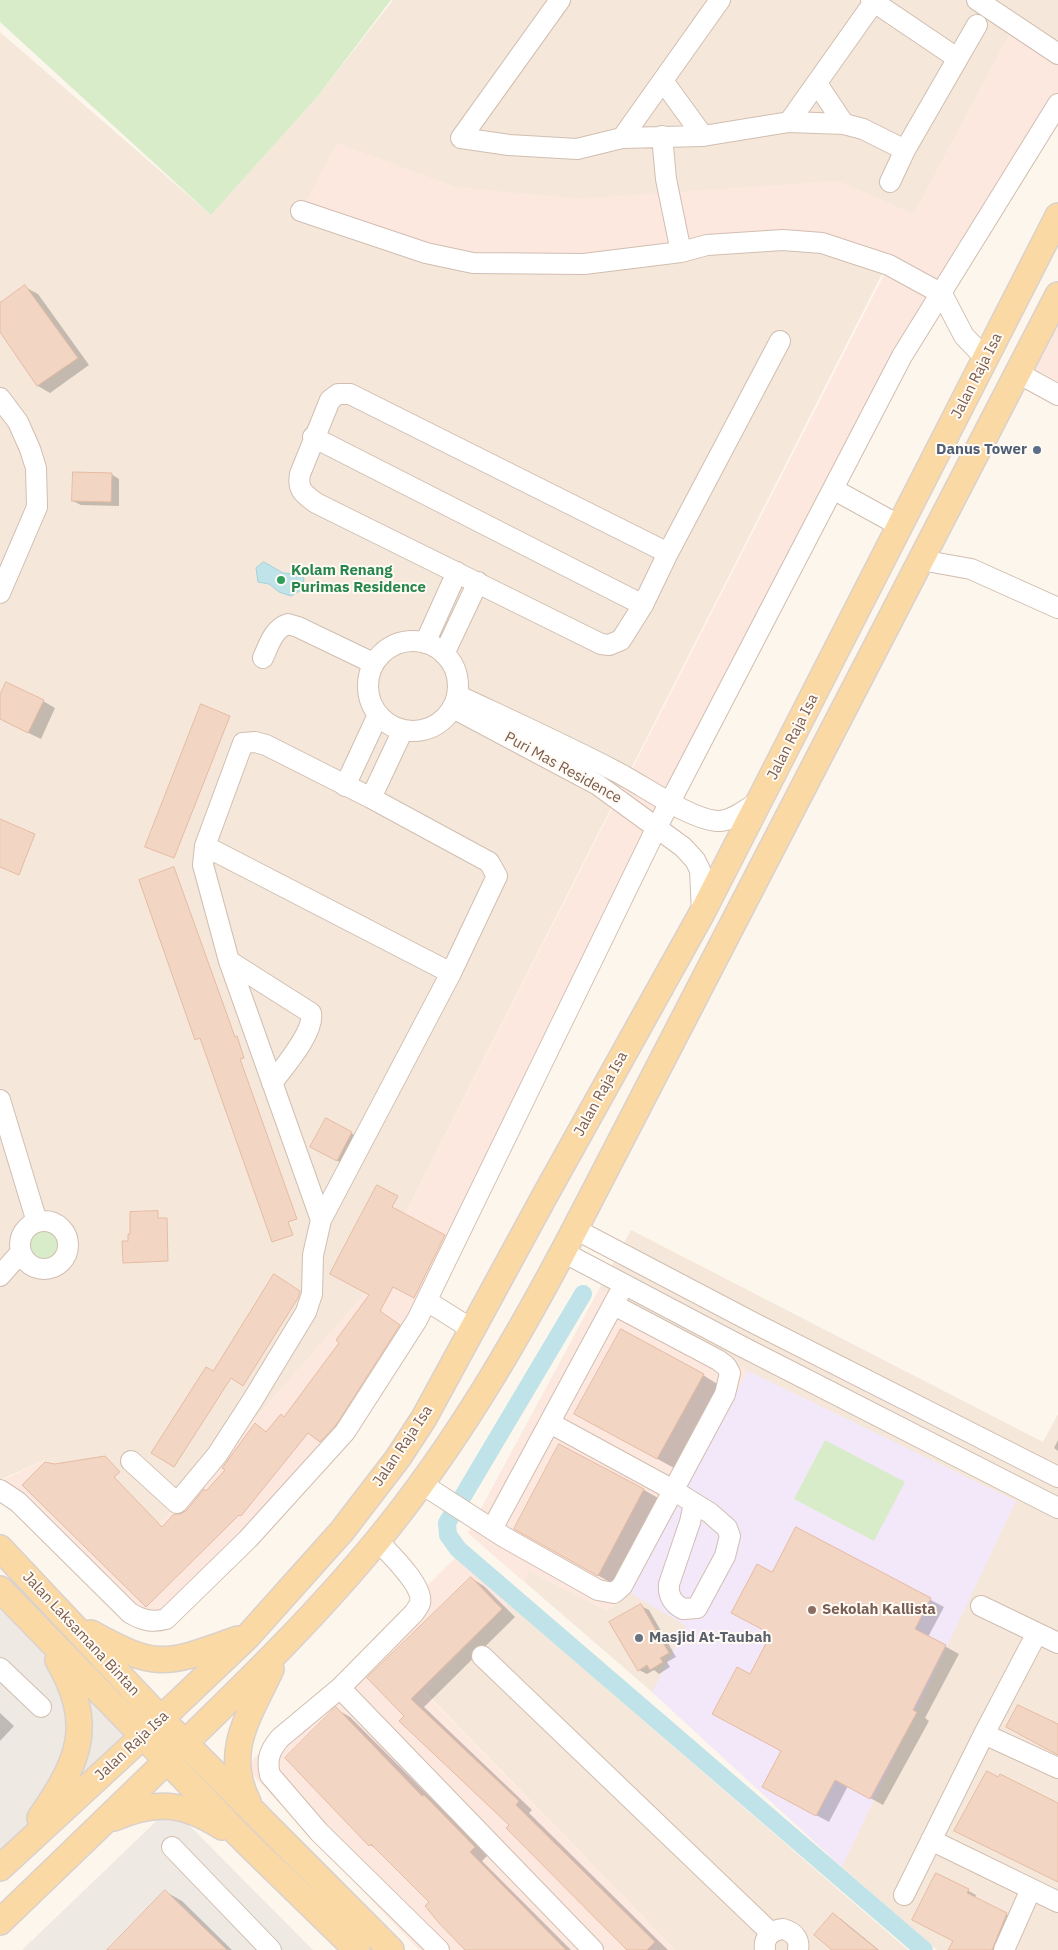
<!DOCTYPE html>
<style>
body{margin:0}
canvas{display:block;background:#fdf6ec}
</style>
<canvas width="1058" height="1950"></canvas>
<script>
const c = document.querySelector('canvas').getContext('2d');
c.lineJoin = 'round';
function fillPath(path, color) { c.fillStyle = color; c.fill(path, 'evenodd'); }
function trace(path, color, width, dash) { c.strokeStyle = color; c.lineWidth = width; c.lineCap = dash ? 'butt' : 'round'; c.setLineDash(dash || []); c.stroke(path); }
function write(font, color, halo, rows, align = 'center') {
  c.font = font + ' "IBM Plex Sans",sans-serif'; c.lineWidth = 4; c.setLineDash([]); c.textBaseline = 'middle'; c.strokeStyle = halo; c.fillStyle = color; for (const [text, x, y, turn = 0] of rows) {
    c.save(); c.translate(x, y); c.rotate((+turn || 0) * Math.PI / 180); c.textAlign = isNaN(turn) ? turn : align; if (halo) c.strokeText(text, 0, 0); c.fillText(text, 0, 0); c.restore();
  }
}
const residential = new Path2D(`
 M393 0H1058V63L1009 36 880 278 364 1295 204 1477 141 1542 45 1460 0 1480V32L211 215 318 96Z
 M631 1230 1043 1442 1058 1414V1950H937L842 1867 652 1692 468 1533Z
 M507 1602 630 1709 908 1950H675L424 1691Z`);
const commercial = new Path2D(`
 M1009 36 1058 63V104L942 294 365 1404 166 1619 146 1620 7 1494 3 1480 45 1460 63 1463 141 1542 204 1477 364 1295 889 265 822 243 473 263 301 211 337 143 455 187 579 199 838 181 914 214Z
 M1058 295V395L1018 373Z
 M600 1289 748 1371 631 1593 607 1611 529 1571 524 1582 468 1533Z
 M455 1558 507 1602 424 1692 675 1950H419L245 1767Z`);
const industrial = new Path2D(`
 M0 1609 125 1735 0 1855Z
 M171 1807 313 1950H22Z`);
const education = new Path2D(`
 M748 1371 1016 1501 842 1867 652 1692 686 1626 631 1593Z`);
const green = new Path2D(`
 M0 0H391L318 96 211 215 0 22Z
 M29 1246a16 16 0 1 1 32 0a16 16 0 1 1-32 0Z
 M825 1440 905 1482 874 1541 794 1499Z`);
const water = new Path2D(`
 M264 562 283 573 298 574 304 578 303 589 291 596 279 592 269 584 258 582 256 568Z`);
const shadow = new Path2D(`
 M25 287 38 294 89 365 50 393 38 386 0 330V305Z
 M111 474 119 479V506L81 505 73 501Z
 M0 698 43 701 55 708 41 739 0 719Z
 M326 1120 360 1138 345 1165 312 1146Z
 M703 1375 719 1385 674 1468 592 1423Z
 M1058 1440V1451L1054 1448Z
 M644 1490 660 1499 615 1585 516 1529Z
 M796 1529 944 1607 928 1637 959 1654 925 1718 929 1721 883 1805 848 1786 829 1822 777 1794 783 1751 751 1676 772 1634 773 1574Z
 M471 1578 484 1586 515 1617 424 1707 532 1810 529 1813 668 1950H629L369 1678Z
 M641 1606 649 1610 676 1657 667 1662 670 1667 659 1674 654 1670 647 1674 639 1670Z
 M336 1709 350 1717 488 1855 482 1861 571 1950H468L431 1902 380 1851 370 1845Z
 M0 1713 14 1726 0 1741Z
 M937 1874 976 1895 975 1898 1015 1919 1000 1950H954V1941Z
 M166 1892 182 1901 232 1950H109Z
 M833 1914 841 1919 879 1950H833Z`);
const canal = new Path2D(`
 M583 1294 447 1523 448 1535 458 1549 924 1950`);
const building = new Path2D(`
 M25 285 78 358 37 386 0 332V303Z
 M73 472 112 473 111 502 72 501Z
 M6 682 44 700 28 733 0 719V695Z
 M201 704 230 716 174 858 145 847Z
 M0 819 35 834 19 875 0 867Z
 M174 867 235 1037 237 1036 244 1058 240 1059 297 1219 288 1222 293 1235 272 1242 200 1038 195 1040 139 880Z
 M326 1118 352 1132 337 1161 310 1147Z
 M377 1185 398 1196 392 1207 445 1235 414 1298 393 1287 380 1311 400 1325 336 1425 320 1442 308 1433 241 1516 239 1515 146 1607 22 1485 45 1462 55 1464 105 1456 120 1472 114 1477 162 1527 174 1514H180L186 1511 204 1489 206 1491 225 1470 222 1468 255 1423 266 1432 281 1414 284 1417 339 1343 336 1340 369 1295 330 1274Z
 M158 1211V1218H167L168 1261 123 1263 122 1241H128V1234H130V1212Z
 M274 1274 300 1291 298 1298 243 1386 231 1378 174 1467 151 1453 206 1367 213 1371Z
 M621 1329 704 1374 657 1459 574 1414Z
 M559 1444 644 1489 598 1576 514 1529Z
 M796 1527 931 1598 915 1629 946 1645 913 1710 917 1712 870 1799 835 1780 816 1816 762 1787 781 1751 712 1714 737 1667 750 1674 771 1634 731 1613 757 1564 772 1572Z
 M471 1577 502 1609 411 1699 519 1801 516 1805 655 1942 647 1950H627L506 1828 509 1825 399 1721 404 1716 367 1678Z
 M641 1604 669 1653 660 1658 663 1662 650 1670 647 1665 638 1671 609 1622Z
 M1018 1705 1058 1724V1755L1006 1727Z
 M336 1707 422 1796 424 1795 475 1847 470 1852 566 1950H465L439 1923 425 1906 429 1902 371 1844 369 1846 285 1758Z
 M987 1771 998 1777 1000 1774 1058 1803V1882L954 1831Z
 M936 1873 969 1889 967 1893 1007 1913 992 1950H948L953 1941 912 1920Z
 M165 1890 227 1950H107Z
 M833 1913 852 1929 878 1950H832L814 1935Z`);
const minor = new Path2D(`
 M560 0 461 138 509 145 577 149 622 138 703 136 789 122 844 124 863 129 905 150
 M871 0 957 58
 M977 0 1058 54
 M663 81 703 136
 M818 85 844 124
 M789 122 874 2
 M662 136 666 179 681 252
 M622 138 720 0
 M890 182 905 150 977 25
 M301 211 426 253 473 263 584 264 681 252 707 245 783 240 822 243 889 265 942 294 964 336 986 359
 M1018 373 1058 395
 M0 398 18 422 30 449 36 468 37 507 0 593
 M313 437 643 605
 M833 489 900 526
 M668 553 350 394H338L330 400 300 474C297 490 304 494 316 503L601 644 609 645 621 640 643 605 668 553 780 341
 M921 560 971 569 1058 608
 M368 686a45 45 0 1 1 90 0a45 45 0 1 1-90 0Z
 M425 643 457 572
 M444 654 478 582
 M263 658C269 645 273 629 288 624L298 627 373 663
 M457 695C510 720 563 744 615 771 641 784 689 819 717 821 732 822 749 807 761 800
 M453 708 598 785 683 847 695 860 700 870 702 913
 M345 786 378 715
 M371 798 403 730
 M205 846 451 973
 M229 961 311 1013C315 1032 283 1068 272 1083
 M0 1100 37 1222
 M20 1245a24 24 0 1 1 48 0a24 24 0 1 1-48 0Z
 M575 1229 752 1322 1058 1477
 M563 1252 739 1345 1058 1508
 M0 1276 21 1252
 M427 1301 473 1330
 M550 1423 673 1490 710 1513 727 1528 730 1536 725 1556 697 1608 683 1609C672 1603 668 1596 669 1584L690 1522 694 1504
 M131 1461 177 1503 217 1455 252 1401 306 1312 312 1294 313 1255 321 1220 451 973 497 876 489 862 371 798 266 745 255 742 243 743 240 751 205 846 203 865 229 961 321 1220
 M422 1484 504 1537 598 1590 614 1593 622 1586 725 1394 730 1373 726 1366 718 1360 614 1305
 M0 1490 18 1502 130 1613C142 1620 152 1623 166 1619L248 1539 345 1432 417 1320 657 827 902 356 1058 104
 M492 1529 619 1294
 M378 1541C389 1553 424 1586 420 1603 419 1606 416 1610 414 1613L340 1688 280 1738C270 1750 266 1759 270 1775L319 1832 439 1950
 M981 1606 1058 1643
 M482 1656 771 1933
 M0 1668 41 1707
 M340 1688 593 1950
 M984 1734 1058 1768
 M931 1840 1058 1902
 M172 1847 271 1950
 M904 1895 984 1734 1037 1633
 M765 1950C763 1937 772 1930 783 1929 794 1932 800 1939 798 1950
 M1004 1950 1031 1889`);
const major = new Path2D(`
 M0 1548 161 1719 391 1950
 M0 1589 247 1843 357 1950
 M91 1633C159 1671 167 1664 238 1639
 M248 1802C222 1751 250 1715 271 1669
 M40 1818C80 1760 95 1725 58 1660
 M114 1818C155 1800 183 1802 222 1827
 M0 1868 143 1736 248 1636 342 1531 398 1458 424 1418 543 1199 702 913 1058 216
 M0 1922C62 1862 125 1802 187 1741 253 1677 319 1612 378 1540 456 1445 518 1338 575 1229L1058 295`);
const markers = [
 [1037,450,5,"#5c6f8a"],
 [281,580,5,"#2e9e5b"],
 [812,1610,5,"#8d6e63"],
 [639,1638,5,"#6b7280"]
];
const streetNames = [
 ["Jalan Raja Isa",977,376,-63],
 ["Jalan Raja Isa",793,737,-63],
 ["Puri Mas Residence",563,768,29],
 ["Jalan Raja Isa",601,1094,-61],
 ["Jalan Raja Isa",403,1446,-56],
 ["Jalan Laksamana Bintan",81,1634,47],
 ["Jalan Raja Isa",132,1746,-43]
];
const serviceNames = [
 ["Danus Tower",1027,450]
];
const leisureNames = [
 ["Kolam Renang",291,571],
 ["Purimas Residence",291,588]
];
const educationNames = [
 ["Sekolah Kallista",822,1610]
];
const worshipNames = [
 ["Masjid At-Taubah",649,1638]
];
fillPath(residential, '#f5e8da');
fillPath(commercial, '#fde8e0');
fillPath(industrial, '#efe9e4');
fillPath(education, '#f3e8fa');
fillPath(green, '#d8ecc9');
fillPath(water, '#bfe3e8');
trace(water, '#a5d3da', 1);
fillPath(shadow, '#0003');
trace(canal, '#bfe3e8', 18);
fillPath(building, '#f3d5c3');
trace(building, '#e6bba3', 1);
trace(minor, '#d1beb0', 22);
trace(major, '#dad1cd', 28);
trace(minor, '#fff', 20);
trace(major, '#fbd9a5', 25);
for (const [x, y, r, color] of markers) { const dot = new Path2D(); dot.arc(x, y, r, 0, 2 * Math.PI); c.fillStyle = color; c.fill(dot); trace(dot, '#fffaf3', 2); }
write('15px', '#7a5c4d', '#fffaf3', streetNames);
write('bold 15px', '#4e5e75', '#fffaf3', serviceNames, 'right');
write('bold 15px', '#27864d', '#fffaf3', leisureNames, 'left');
write('bold 15px', '#785e54', '#fffaf3', educationNames, 'left');
write('bold 15px', '#5b616d', '#fffaf3', worshipNames, 'left');
</script>
